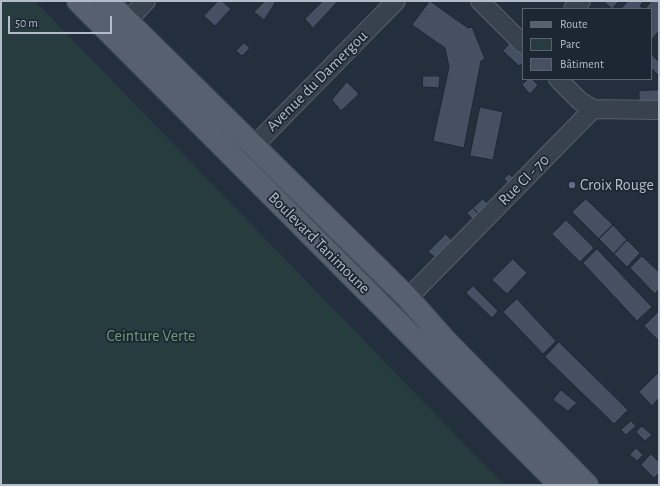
<!DOCTYPE html>
<meta charset="utf-8">
<style>
body{margin:0}
#map{position:relative;width:660px;height:486px;overflow:hidden;background:#242f3e;font-family:"Alegreya Sans",sans-serif}
canvas{display:block}
.frame{position:absolute;inset:0;border:2px solid #b4bcc9;pointer-events:none}
.legend{position:absolute;left:522px;top:8px;width:130px;height:72px;box-sizing:border-box;background:#1d2633;border:1px solid #59626f;margin:0;padding:5px 7px;list-style:none;font-size:12px;color:#b4bcc9}
.legend li{display:flex;align-items:center;gap:8px;height:20px}
.legend b{width:20px;border:1px solid #59626f}
.scale{position:absolute;left:8px;top:16px;width:104px;height:18px;box-sizing:border-box;border:2px solid #b4bcc9;border-top:0;padding-left:5px;font-size:12px;line-height:14px;white-space:nowrap;color:#b4bcc9;-webkit-text-stroke:3px #1d2633;paint-order:stroke}
</style>
<div id="map">
<canvas width="660" height="486"></canvas>
<div class="frame"></div>
<ul class="legend">
<li><b style="height:5px;background:#56606e"></b>Route</li>
<li><b style="height:11px;background:#263c3f"></b>Parc</li>
<li><b style="height:11px;background:#455162"></b>Bâtiment</li>
</ul>
<div class="scale">50 m</div>
</div>
<script>
const c = document.querySelector('canvas').getContext('2d');
c.lineJoin = 'round';
function fillPath(path, color) { c.fillStyle = color; c.fill(path, 'evenodd'); }
function trace(path, color, width, dash) { c.strokeStyle = color; c.lineWidth = width; c.lineCap = dash ? 'butt' : 'round'; c.setLineDash(dash || []); c.stroke(path); }
function write(font, color, halo, rows, align = 'center') {
  c.font = font + ' "Alegreya Sans",sans-serif'; c.lineWidth = 3.5; c.setLineDash([]); c.textBaseline = 'middle'; c.strokeStyle = halo; c.fillStyle = color; for (const [text, x, y, turn = 0] of rows) {
    c.save(); c.translate(x, y); c.rotate((+turn || 0) * Math.PI / 180); c.textAlign = isNaN(turn) ? turn : align; if (halo) c.strokeText(text, 0, 0); c.fillText(text, 0, 0); c.restore();
  }
}
const green = new Path2D(`
 M1 1H35L504 485H1Z`);
const building = new Path2D(`
 M218 1H222L231 9 215 26 204 16Z
 M265 1H273L275 3 264 20 254 12Z
 M323 1H338L313 28 305 19Z
 M430 1 468 28 472 27 485 59 481 61 464 148 433 141 449 67 445 48 412 25Z
 M604 1H617L618 2 612 9Z
 M628 1H641L643 2 640 6 644 9H621Z
 M647 1H659V31L651 40V9H645L650 3Z
 M512 41 523 52V63L519 66 503 51Z
 M244 43 250 48 242 56 236 51Z
 M651 54 659 62V76L651 68Z
 M423 76H440L439 88 423 87Z
 M528 79H532L538 85 530 94 522 85Z
 M347 82 359 94 341 111 332 100Z
 M659 90V103L639 104V91Z
 M480 107 503 112 493 160 470 156Z
 M509 174 517 181 511 186 504 179Z
 M483 199 492 208 481 217 473 208Z
 M586 199 613 225 599 239 572 212Z
 M473 208 481 217 475 222 467 213Z
 M566 220 594 248 580 262 552 234Z
 M613 225 627 240 614 254 599 239Z
 M446 234 453 242 436 258 428 252Z
 M627 240 640 253 627 267 614 254Z
 M597 249 652 307 637 321 583 263Z
 M642 256 659 272V289L655 294 630 268Z
 M513 259 527 273 507 294 492 280Z
 M473 286 498 311 492 318 466 293Z
 M517 299 556 341 543 354 503 312Z
 M659 311V341L644 326Z
 M559 342 628 410 614 424 545 357Z
 M659 372V398L652 406 639 392Z
 M561 390 577 403 568 411 553 400Z
 M631 421 636 426 626 435 621 430Z
 M642 426 652 435 645 441 636 432Z
 M636 448 643 455 637 461 630 455Z
 M651 454 659 462V473L654 478 641 465Z`);
const minor = new Path2D(`
 M480 1 523 44
 M573 9 581 1
 M127 21 146 1
 M558 79 580 101 593 109
 M244 156 396 1
 M408 298 593 109 659 110`);
const major = new Path2D(`
 M78 1 560 485
 M107 1 408 298 445 340 587 485`);
const markers = [
 [572,185,4,"#5c6f8a"]
];
const streetNames = [
 ["Avenue du Damergou",317,81,-45],
 ["Rue CI - 70",524,180,-45],
 ["Boulevard Tanimoune",319,243,45]
];
const poiNames = [
 ["Croix Rouge",580,185]
];
const parkNames = [
 ["Ceinture Verte",151,336]
];
fillPath(green, '#263c3f');
fillPath(building, '#455162');
trace(building, '#1f2835', 1);
trace(minor, '#565f6c', 20);
trace(major, '#414a57', 24);
trace(minor, '#38414e', 18);
trace(major, '#56606e', 22);
for (const [x, y, r, color] of markers) { const dot = new Path2D(); dot.arc(x, y, r, 0, 2 * Math.PI); c.fillStyle = color; c.fill(dot); trace(dot, '#1d2633', 1.5); }
write('16px', '#b4bcc9', '#1d2633', streetNames);
write('16px', '#b4bcc9', '#1d2633', poiNames, 'left');
write('16px', '#6b9a76', '#1d2633', parkNames);
</script>
